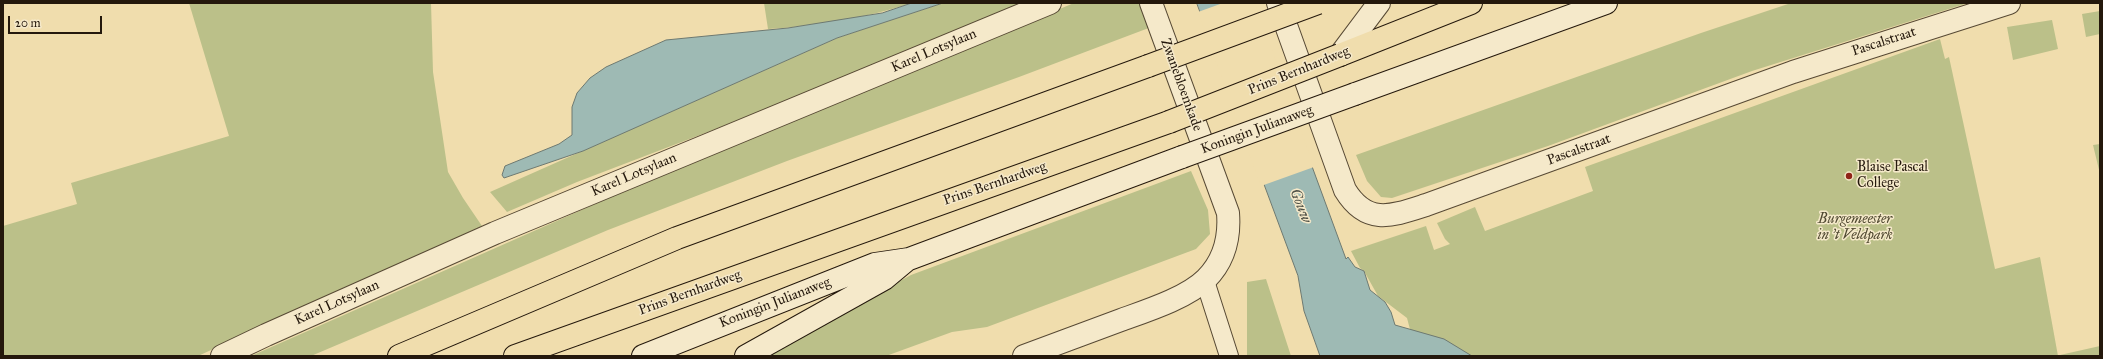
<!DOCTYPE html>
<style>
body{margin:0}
#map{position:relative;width:2103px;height:359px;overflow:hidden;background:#f0ddad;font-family:"IM FELL Great Primer",serif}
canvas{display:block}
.frame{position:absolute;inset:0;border:4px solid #24180c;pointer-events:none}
.scale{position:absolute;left:8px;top:16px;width:94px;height:18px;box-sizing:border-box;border:2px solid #24180c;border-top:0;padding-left:5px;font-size:12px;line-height:14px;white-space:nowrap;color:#24180c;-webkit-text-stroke:3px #f5e9ca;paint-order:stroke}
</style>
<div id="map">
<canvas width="2103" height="359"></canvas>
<div class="frame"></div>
<div class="scale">20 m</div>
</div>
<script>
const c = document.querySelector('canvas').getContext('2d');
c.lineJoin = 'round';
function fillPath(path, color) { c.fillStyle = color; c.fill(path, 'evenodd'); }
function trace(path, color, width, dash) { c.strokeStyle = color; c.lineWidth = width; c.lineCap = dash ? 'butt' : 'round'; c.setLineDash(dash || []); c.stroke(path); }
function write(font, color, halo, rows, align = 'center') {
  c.font = font + ' "IM FELL Great Primer",serif'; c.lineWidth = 3; c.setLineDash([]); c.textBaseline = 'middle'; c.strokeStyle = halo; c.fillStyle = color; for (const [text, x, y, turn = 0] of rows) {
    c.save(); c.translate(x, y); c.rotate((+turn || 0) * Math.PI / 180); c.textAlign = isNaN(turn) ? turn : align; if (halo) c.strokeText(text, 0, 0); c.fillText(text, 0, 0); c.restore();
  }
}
const green = new Path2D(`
 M189 3H431L433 72 448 172 463 198 482 226 198 356H3V226L77 204 71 183 229 136Z
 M764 3H912C866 18 816 26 768 29Z
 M943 3H1027L713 130 577 182 507 212 490 192 837 38Z
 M1074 3H1139L1154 26 1019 77 787 161 608 230 311 356H251L629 189Z
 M1791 3H1968L1752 71 1548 146 1392 198 1381 197 1367 181 1356 155 1701 33Z
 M2100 11V34L2086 37 2082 14Z
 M2052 20 2058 49 2013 60 2007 27Z
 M1940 39 1945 59 1949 57 1995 269 2040 257 2058 356H1417L1407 318 1378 296 1364 271 1360 268 1351 251 1426 226 1434 250 1450 244 1445 239 1437 223 1475 207 1485 231 1593 191 1585 167Z
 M2100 144V174L2093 145Z
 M1191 171 1208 210 1210 234 1196 249 987 327 952 332 886 356H762L911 275Z
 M1266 279 1291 356H1247V282Z
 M2100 346V356H2061L2060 355Z`);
const water = new Path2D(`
 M912 3H943L837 38 583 151 504 178 502 175 505 166 559 144 572 135V107L577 93 590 78 606 67 666 40 788 28 882 13Z
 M1197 3H1252L1346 259 1348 257 1355 267 1364 271 1370 290 1385 302 1391 312 1395 325 1444 339 1472 356H1320L1304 311 1298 276Z`);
const pier = new Path2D(`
 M1223 3H1255L1314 167 1261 186 1198 12Z`);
const service = new Path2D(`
 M1205 281 1229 356`);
const minor = new Path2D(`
 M1278 3 1345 190C1367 226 1392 216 1426 205L1793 72 2009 3
 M1340 55 1379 3
 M222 356 266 335 495 233 1050 3
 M1024 356C1056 344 1089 332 1121 320 1146 311 1187 298 1206 279 1224 261 1230 238 1228 213L1151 3`);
const secondary = new Path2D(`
 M1355 94 1606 3
 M643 356 875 264 909 259 1182 157
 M746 356 884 279 908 259`);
const primary = new Path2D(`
 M1340 55 1471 3
 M399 356 677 238 1148 66
 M515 356 1169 122`);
const secondaryBridge = new Path2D(`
 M1182 157 1355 94`);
const primaryBridge = new Path2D(`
 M1148 66 1318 3
 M1169 122 1340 55`);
const markers = [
 [1849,176,4,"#8f2418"]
];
const streetNames = [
 ["Pascalstraat",1884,42,-18],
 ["Karel Lotsylaan",934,51,-23],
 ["Prins Bernhardweg",1299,71,-22],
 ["Zwanebloemkade",1181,85,70],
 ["Koningin Julianaweg",1257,130,-20],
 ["Pascalstraat",1579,150,-20],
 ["Karel Lotsylaan",634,175,-23],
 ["Prins Bernhardweg",995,184,-19],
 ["Prins Bernhardweg",690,293,-20],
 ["Karel Lotsylaan",337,303,-24],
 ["Koningin Julianaweg",775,303,-21]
];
const poiNames = [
 ["Blaise Pascal",1857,168],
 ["College",1857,184]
];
const parkNames = [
 ["Burgemeester",1855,220],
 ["in 't Veldpark",1855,236]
];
const waterNames = [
 ["Gouw",1300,206,68]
];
fillPath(green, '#bbc089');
fillPath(water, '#9ebab4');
trace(water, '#6d7971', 1);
fillPath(pier, '#f0ddad');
trace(service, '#574934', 20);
trace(minor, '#574934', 24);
trace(secondary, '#24180c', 24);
trace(primary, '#24180c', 24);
trace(service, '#f5e9ca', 18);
trace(minor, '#f5e9ca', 22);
trace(secondary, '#f5e9ca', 22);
trace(primary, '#f0ddad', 22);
trace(secondaryBridge, '#24180c', 24, []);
trace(primaryBridge, '#24180c', 24, []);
trace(secondaryBridge, '#f5e9ca', 22);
trace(primaryBridge, '#f0ddad', 22);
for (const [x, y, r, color] of markers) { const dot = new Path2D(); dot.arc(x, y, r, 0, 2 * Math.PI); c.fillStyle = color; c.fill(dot); trace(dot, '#f5e9ca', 1.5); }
write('14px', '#24180c', '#f5e9ca', streetNames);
write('14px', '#24180c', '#f5e9ca', poiNames, 'left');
write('italic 14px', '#514a32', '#f5e9ca', parkNames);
write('italic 15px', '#4f5147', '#f5e9ca', waterNames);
</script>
